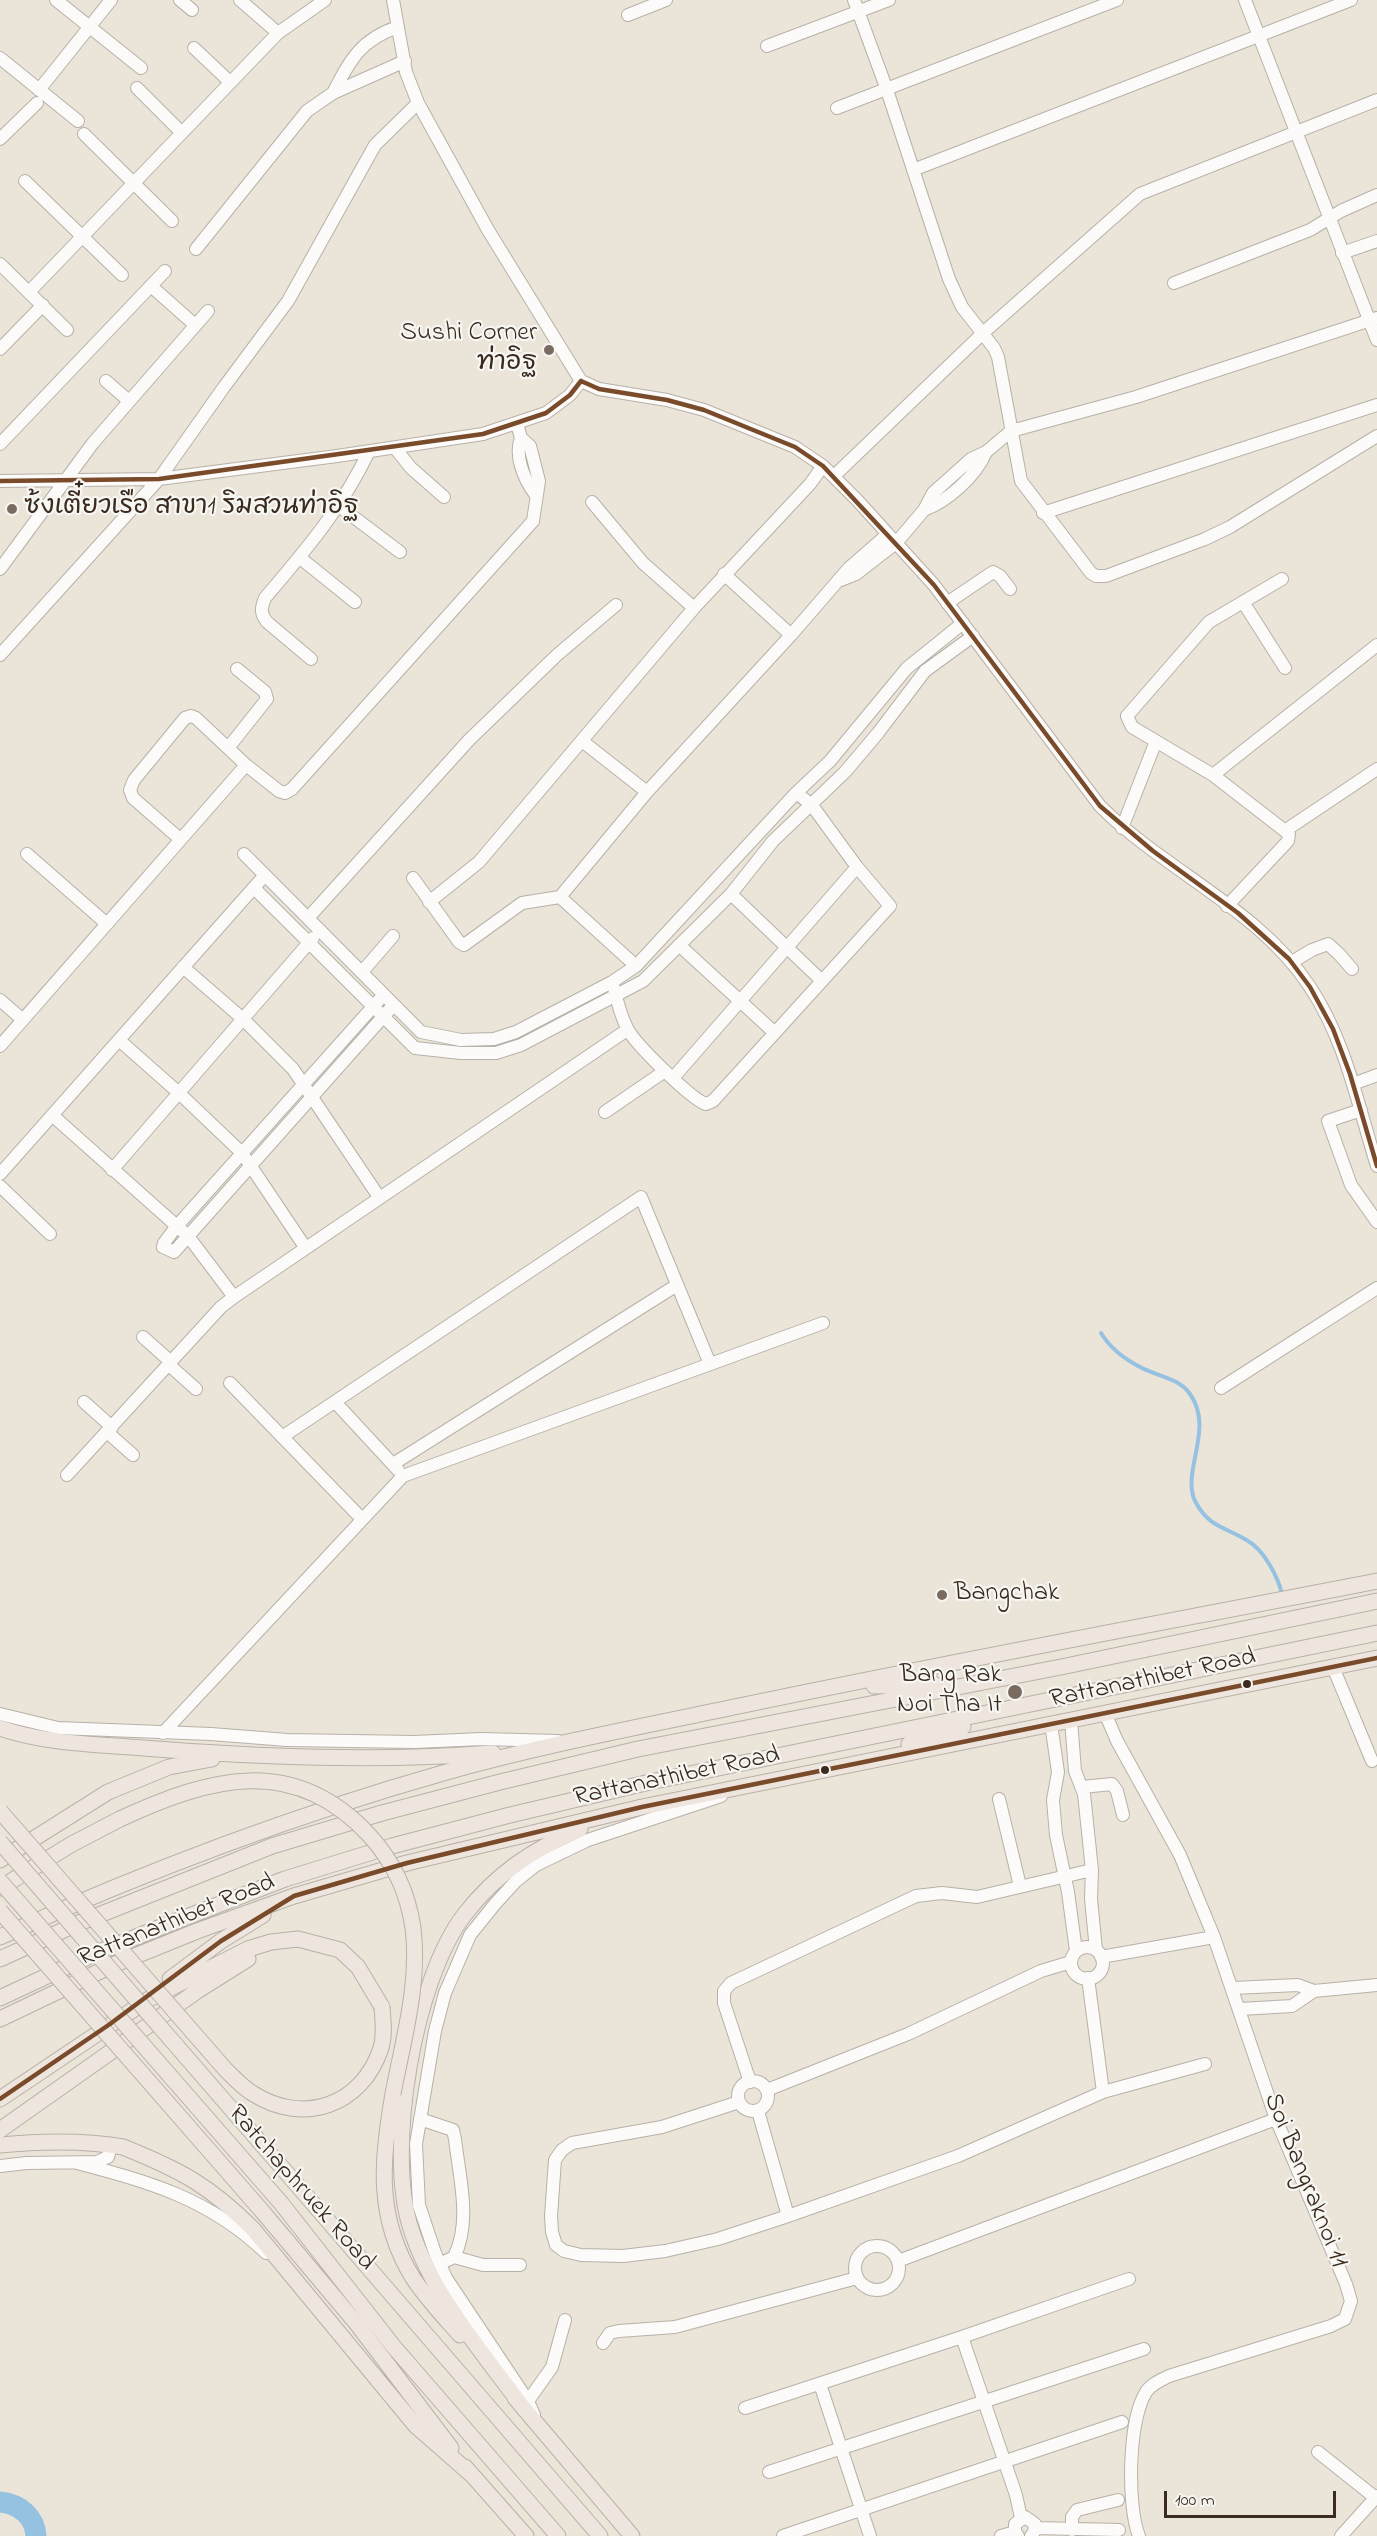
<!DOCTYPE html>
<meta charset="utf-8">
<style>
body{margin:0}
#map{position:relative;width:1377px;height:2536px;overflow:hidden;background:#ebe4d8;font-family:"Indie Flower",sans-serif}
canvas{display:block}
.scale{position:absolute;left:1164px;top:2491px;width:172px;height:27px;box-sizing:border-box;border:3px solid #3b2a1e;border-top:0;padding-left:8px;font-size:18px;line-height:21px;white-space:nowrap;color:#3b2a1e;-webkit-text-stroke:4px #f6f6f2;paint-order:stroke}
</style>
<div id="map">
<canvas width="1377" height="2536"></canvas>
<div class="scale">100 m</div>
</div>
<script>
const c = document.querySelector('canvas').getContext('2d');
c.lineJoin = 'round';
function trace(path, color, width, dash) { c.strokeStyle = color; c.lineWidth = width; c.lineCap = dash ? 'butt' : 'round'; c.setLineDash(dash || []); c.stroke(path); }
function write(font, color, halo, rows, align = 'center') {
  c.font = font + ' "Indie Flower","Playpen Sans Thai",sans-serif'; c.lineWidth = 4.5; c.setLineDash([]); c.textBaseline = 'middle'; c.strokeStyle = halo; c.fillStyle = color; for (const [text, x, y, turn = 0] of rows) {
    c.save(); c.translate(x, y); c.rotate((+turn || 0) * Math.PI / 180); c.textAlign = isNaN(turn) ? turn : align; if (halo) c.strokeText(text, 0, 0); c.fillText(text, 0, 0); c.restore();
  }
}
const stream = new Path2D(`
 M1101 1333C1110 1348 1126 1360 1142 1368 1157 1376 1179 1378 1190 1394 1215 1429 1181 1471 1195 1501 1209 1528 1226 1527 1248 1541 1264 1550 1278 1577 1282 1594`);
const river = new Path2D(`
 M0 2502C20 2504 35 2517 36 2536`);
const minor = new Path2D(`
 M56 0 141 68
 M180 0 192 10
 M240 0 278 33
 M393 0 406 72 418 103 488 230 581 381 599 389 667 400 704 410 795 447 823 466 858 501 934 585 1100 806C1165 871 1259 909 1310 987 1346 1041 1358 1106 1377 1166
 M854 0 887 90 949 279 962 307 994 348 998 357 1021 481 1091 573 1096 576H1106L1205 539 1230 527 1377 436
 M1245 0 1377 340
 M628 15 666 0
 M767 46 889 0
 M194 48 230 82
 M0 58 78 121
 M137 88 182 133
 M39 90 111 0
 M333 93C350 60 361 39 398 27
 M837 108 1117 0
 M84 134 172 221
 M0 139 37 103
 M913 170 1351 0
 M25 181 122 275
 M196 249 307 111 333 93 405 61
 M1342 253 1377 241
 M0 264 67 330
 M1174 283 1310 230 1341 211 1377 195
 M151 286 195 325
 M29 292 278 33 325 0
 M0 349 43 305
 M106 381 129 401
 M521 438C514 456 524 479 535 494
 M0 444 165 271
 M395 448 411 468 444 497
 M834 476 983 333 1140 194 1377 100
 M0 481 159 479 337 456 483 434 546 413 570 395 581 381
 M592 502 643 563 694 608
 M339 506 400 552
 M924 510C948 501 976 476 986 452
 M1043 513 1377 405
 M299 557 355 602
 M0 569 93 443 208 311
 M724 574 791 635
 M841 580 856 574 896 543 924 510 933 493 971 459 986 452 1011 431 1136 397 1377 318
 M1243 602 1285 668
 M947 603 993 572 1000 576 1010 589
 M0 655 159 479 224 387 288 301 375 145 418 103
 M311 659 267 622C260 613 261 608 265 598 304 552 343 507 369 451
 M582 741 647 792
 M228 748 267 699 265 692 237 669
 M1213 775 1377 645
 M1122 828 1156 741
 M1286 830 1377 769
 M180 839 133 798 130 790 134 780 185 718 191 716 196 718 246 765
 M27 854 107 924
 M244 854 421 1032 461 1040 494 1039 516 1032 612 982 636 966 796 793 830 761 907 668 963 623
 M413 878 459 942 464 945 522 903 560 897 647 792 791 635 849 568 888 534
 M254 888 415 1048 461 1053H496L521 1045 643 981 731 894 773 841 845 772 878 733 925 671 973 636
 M731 894 822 981
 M560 897 636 966
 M429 902 479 862 694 608 810 484 823 466
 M1227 906 1288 841 1289 834 1213 775 1132 727 1127 716 1209 622 1282 579
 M308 918 469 740 557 655 616 605
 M679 945 775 1033
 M1292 962 1312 950 1328 944 1339 954 1352 969
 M183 967 243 1019 293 1069 379 1197
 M362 972 393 936
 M614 988C617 1001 621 1016 627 1028 634 1043 692 1100 706 1104L713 1101 890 906 857 867 811 804 796 793
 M0 1000 23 1020
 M379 1000 176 1227 164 1243 163 1247 174 1252 390 1009
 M119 1040 179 1093 242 1153 305 1247
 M0 1046 246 765 279 791 285 793 292 789 533 521 539 481 530 446 521 438 517 424
 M673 1078 857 867
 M1353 1084 1377 1075
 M1361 1110 1328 1121 1351 1185 1377 1222
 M605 1112 665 1071
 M52 1115 188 1236 234 1297
 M112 1170 313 938
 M0 1174 265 875
 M0 1186 50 1234
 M143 1337 171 1362
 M168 1364 196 1389
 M230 1383 362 1519
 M1221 1388 1377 1288
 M84 1402 112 1427
 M335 1402 398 1470
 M107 1432 133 1455
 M282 1437 641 1197 710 1364
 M393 1464 677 1285
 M67 1475 221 1307 234 1297 627 1030
 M1333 1667 1372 1761
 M1105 1713 1117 1741 1180 1855 1214 1937 1276 2119 1346 2284 1351 2301 1345 2319 1331 2326 1169 2376C1161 2380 1151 2384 1146 2392 1128 2421 1127 2506 1139 2536
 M0 1714 58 1728 211 1734 287 1740 414 1742 482 1739 558 1741
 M1071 1720 1075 1771 1084 1794 1092 1870 1091 1899 1096 1950
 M1051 1724 1058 1772 1053 1800 1056 1835 1068 1892 1076 1951
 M163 1733 403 1476 823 1323
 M1082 1787 1112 1784 1117 1791 1123 1815
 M999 1799 1020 1886
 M1071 1963a16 16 0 1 1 32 0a16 16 0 1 1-32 0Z
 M1101 1957 1214 1937
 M1088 1978 1103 2092
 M1233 1988 1298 1985 1314 1991 1377 1985
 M1240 2009 1292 2006 1314 1991
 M738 2096a15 15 0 1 1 30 0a15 15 0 1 1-30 0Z
 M750 2082 724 2003V1991L731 1983 916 1896 942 1893 977 1897 1092 1870
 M767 2090 908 2034 1041 1971 1071 1962
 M739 2102 662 2127 572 2143 562 2150 555 2160 551 2216 552 2232 556 2245 564 2251 581 2255 623 2256 665 2251 718 2239 788 2216 958 2156 1103 2092 1205 2064
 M758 2111 788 2216
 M420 2119 453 2130 455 2139C459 2176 472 2222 454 2257L440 2264
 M77 2163C150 2182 210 2199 266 2253
 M0 2166 27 2163 97 2162 108 2157 111 2145
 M855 2268a22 22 0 1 1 44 0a22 22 0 1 1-44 0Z
 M454 2257 483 2265H520
 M898 2261 1276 2119
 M962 2337 1016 2495 1021 2518
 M603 2343 610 2333 619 2331 675 2327 857 2278
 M820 2384 870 2536
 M528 2401 552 2367 565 2320
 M745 2408 962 2337 1129 2279
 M534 2415 528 2401 446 2278 435 2253 419 2205 416 2144 435 2031 445 1993 470 1935 495 1904 516 1881 536 1865 588 1840 721 1796
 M1318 2452 1377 2499
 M769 2472 1144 2349
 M1035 2528 1119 2530
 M1072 2530V2517L1077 2510 1118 2500
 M783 2536 1122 2422
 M1001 2536 1015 2532
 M1018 2536 1015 2532V2524L1025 2517 1035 2524 1034 2532 1031 2536
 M1341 2536 1377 2496`);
const major = new Path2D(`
 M874 1686 934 1684
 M0 1728C48 1744 94 1744 143 1748 259 1757 377 1762 493 1753
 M909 1744 963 1727
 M0 1860 108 1792 169 1767 212 1759
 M0 1888 72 1844 120 1819
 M0 1937C144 1872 291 1816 443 1773 542 1745 644 1726 744 1705 954 1661 1166 1622 1377 1581
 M0 1959 79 1923 272 1846 382 1813 500 1782 638 1749 1061 1667 1377 1601
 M170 1979 221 1941 263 1915
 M0 1998 94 1954 166 1925 285 1879 392 1846 510 1815 650 1782 1377 1633
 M0 2019 113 1965 197 1931 294 1896 407 1863 642 1807 1377 1658
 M393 2094C381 2161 376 2218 413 2278 426 2298 444 2317 460 2335
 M0 2099 149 1999 248 1949 271 1942 298 1939 340 1950 358 1967 382 2007
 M0 2130 197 1991 248 1959
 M0 2145C42 2141 82 2140 123 2147 180 2170 209 2185 253 2229L415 2425 472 2475
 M304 2193 600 2536
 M281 2203 394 2347 558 2536
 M262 2211 357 2324 451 2448
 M515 2398 632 2536
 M521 2405C481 2350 432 2295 411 2229 385 2151 414 1979 465 1914 497 1873 532 1850 580 1829
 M465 2467 526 2536`);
const majorBridge = new Path2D(`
 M0 1811 225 2069C233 2077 242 2087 252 2093 303 2126 362 2106 381 2048 385 2035 383 2021 382 2007
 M120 1819C209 1778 293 1753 369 1835 393 1861 408 1893 413 1928 420 1984 403 2040 393 2094
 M0 1842 304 2193
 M0 1881 281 2203
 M0 1911 262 2211`);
const bus1 = new Path2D(`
 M581 381 599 389 667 400 704 410 795 447 823 466 934 585 1100 806 1153 851 1238 913 1289 959 1310 987 1333 1029 1350 1074 1377 1166
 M0 481 159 479 483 434 546 413 570 395 581 381
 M0 2099 110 2024 221 1941 294 1896 407 1863 642 1807 1377 1658`);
const markers = [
 [549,350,6,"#796b5f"],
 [12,509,6,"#796b5f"],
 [942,1595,6,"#796b5f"],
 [1247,1684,5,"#3b2a1e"],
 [1015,1692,8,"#796b5f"],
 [825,1770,5,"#3b2a1e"]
];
const poiNames = [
 ["Sushi Corner",537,335],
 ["ท่าอิฐ",537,365],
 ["ซ้งเตี๋ยวเรือ สาขา1 ริมสวนท่าอิฐ",24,509,"left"],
 ["Bangchak",954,1595,"left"],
 ["Bang Rak",1002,1677],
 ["Noi Tha It",1002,1707]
];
const streetNames = [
 ["Rattanathibet Road",1153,1680,-12],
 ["Rattanathibet Road",677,1778,-12],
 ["Rattanathibet Road",177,1922,-22],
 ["Soi Bangraknoi 11",1304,2181,68],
 ["Ratchaphruek Road",300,2189,49]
];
trace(stream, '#96c2e2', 4);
trace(river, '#96c2e2', 21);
trace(minor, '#b7b1a8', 14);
trace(major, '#b7b1a8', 17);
trace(minor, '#fcfbf9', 12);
trace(major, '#eee6de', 15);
trace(majorBridge, '#b7b1a8', 17, []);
trace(majorBridge, '#eee6de', 15);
trace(bus1, '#7a4b2a', 4.5);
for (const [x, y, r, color] of markers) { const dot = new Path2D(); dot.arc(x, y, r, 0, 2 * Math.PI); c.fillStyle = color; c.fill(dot); trace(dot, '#f6f6f2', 2); }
write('26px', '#3b2a1e', '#f6f6f2', poiNames, 'right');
write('26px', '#3b2a1e', '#f6f6f2', streetNames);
</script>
